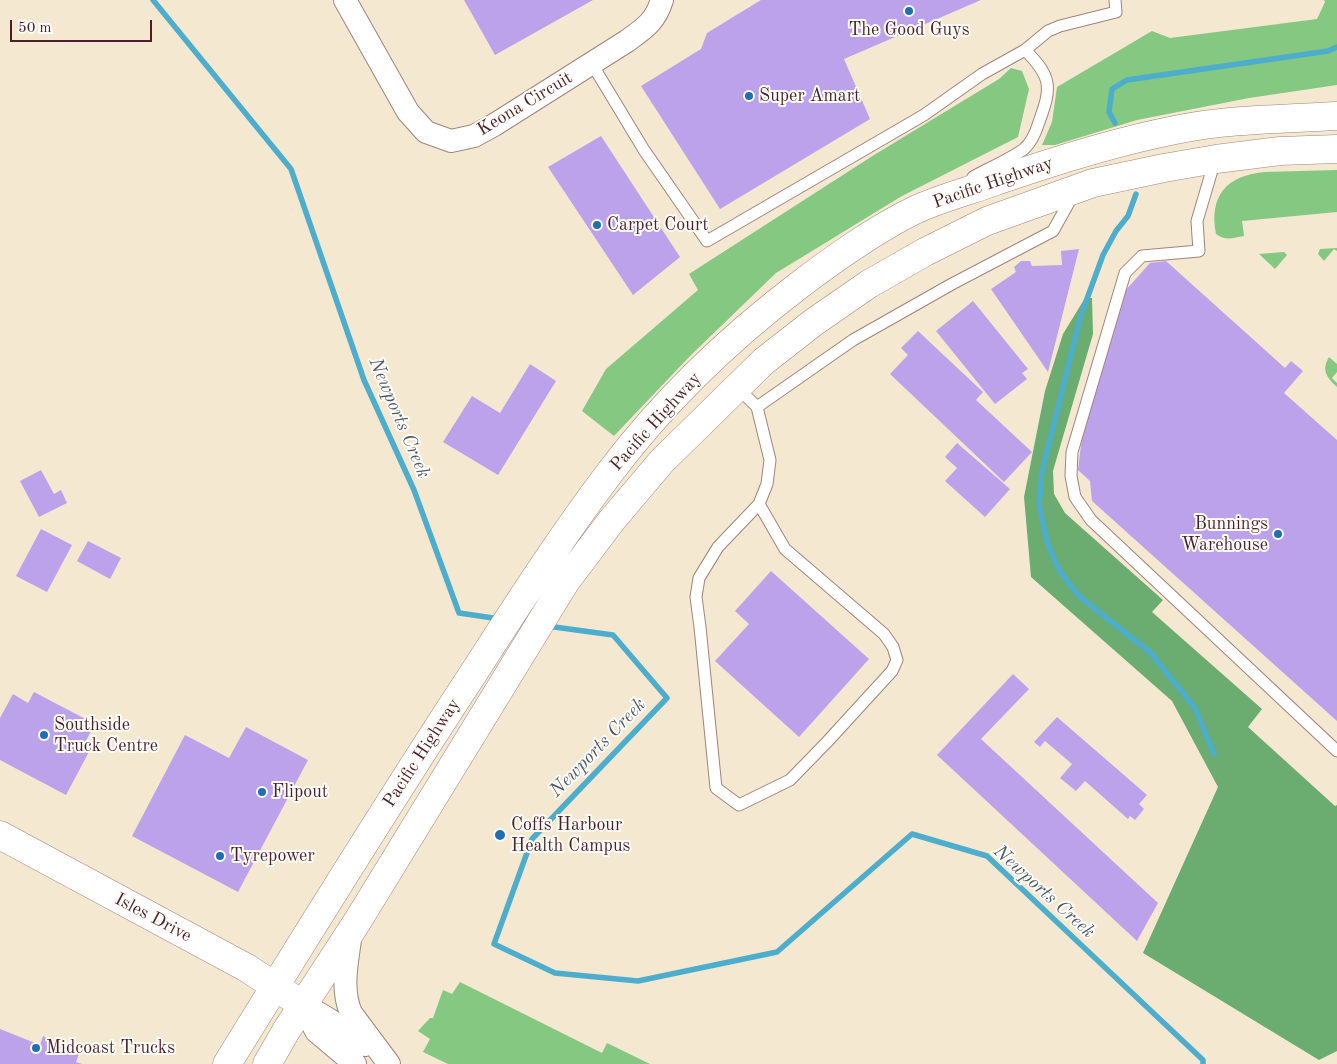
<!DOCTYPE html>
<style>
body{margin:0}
#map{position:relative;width:1337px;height:1064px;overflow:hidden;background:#f4e8d0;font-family:"Old Standard TT",serif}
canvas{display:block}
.scale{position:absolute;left:10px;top:20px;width:142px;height:22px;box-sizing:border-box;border:2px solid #4a1f2b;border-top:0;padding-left:6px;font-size:15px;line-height:18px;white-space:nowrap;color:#4a1f2b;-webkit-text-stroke:4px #fdfcf7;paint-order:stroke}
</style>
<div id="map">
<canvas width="1337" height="1064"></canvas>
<div class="scale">50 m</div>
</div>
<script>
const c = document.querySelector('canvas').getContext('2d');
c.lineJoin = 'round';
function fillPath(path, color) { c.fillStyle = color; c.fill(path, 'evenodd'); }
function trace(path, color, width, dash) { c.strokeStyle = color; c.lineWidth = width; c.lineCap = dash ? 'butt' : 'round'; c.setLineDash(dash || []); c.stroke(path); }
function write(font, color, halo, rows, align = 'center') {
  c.font = font + ' "Old Standard TT",serif'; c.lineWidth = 4; c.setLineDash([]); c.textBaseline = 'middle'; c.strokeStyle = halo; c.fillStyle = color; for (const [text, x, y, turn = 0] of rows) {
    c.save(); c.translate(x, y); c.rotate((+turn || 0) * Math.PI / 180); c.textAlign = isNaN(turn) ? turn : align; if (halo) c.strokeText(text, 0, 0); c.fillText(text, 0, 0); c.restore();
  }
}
const green = new Path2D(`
 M1324 0H1337V85L1249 98 1137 120 1055 145H1042L1052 122 1057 87 1152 31 1170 38 1317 19 1325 2Z
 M1011 68 1022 71 1029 89 1018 137 902 196 776 273 690 356 614 436 582 411 606 369 698 290 689 274 874 155 999 79Z
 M1337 170V212L1242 221 1244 236C1233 238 1225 241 1216 234 1209 196 1226 176 1264 172Z
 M1337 248V251L1334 249 1324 261 1318 254 1320 249Z
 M1284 252 1287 255 1275 269 1259 254Z
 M1329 357 1337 364V372L1332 378 1337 383V387C1327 378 1321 370 1329 357Z
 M460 982 602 1053 607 1043 650 1064H448L423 1052 430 1039 418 1031 430 1018H433L443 990 452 994Z`);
const forest = new Path2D(`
 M1085 298H1092L1093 334 1053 471 1054 494 1065 513 1163 600 1152 612 1262 709 1248 727 1335 806 1337 805V1051L1319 1060 1143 953 1218 787 1172 701 1031 577 1024 497 1045 391 1063 334Z`);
const stream = new Path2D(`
 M153 0 291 169 364 380 414 490 459 613 500 619
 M1115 123 1109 112 1112 89 1127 80 1328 51 1337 47
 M1136 194 1128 216 1116 231 1103 255 1080 318 1042 472 1039 504 1047 542 1059 570 1079 596 1151 653 1195 708 1214 754
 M547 626 613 635 667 698 532 839 494 944 555 973 638 981 777 952 912 834 987 856 1203 1060V1064`);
const building = new Path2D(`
 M464 0H593L495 55Z
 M761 0H981L844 59 870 119 720 209 641 86 701 49 707 33Z
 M601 136 680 257 633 295 548 167Z
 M1079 249 1048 372 991 289 1016 272 1014 267 1021 261H1030L1032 266 1062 265 1061 251Z
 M1166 261 1285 368 1291 361 1303 371 1284 393 1337 440V721L1092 501 1090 481 1078 470 1083 429 1125 291 1150 263Z
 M973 301 1028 369 1022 373 1027 379 995 404 936 331Z
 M918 331 983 392 976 400 1032 452 1004 482 890 374 908 355 901 348Z
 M530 364 556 381 498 475 443 442 472 396 500 413Z
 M957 443 1010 489 985 517 945 481 957 468 945 457Z
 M41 470 54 494 61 490 67 503 39 517 20 481Z
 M41 529 72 545 47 592 16 576Z
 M88 541 121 558 110 579 77 561Z
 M771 571 869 659 799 737 715 661 749 624 735 611Z
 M1013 674 1029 689 981 739 1158 903 1137 941 937 755Z
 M34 692 95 724 83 746 90 750 66 795 0 760V718L13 694 28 703Z
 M1057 717 1147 795 1139 804 1144 809 1135 820 1130 816 1128 819 1085 781 1076 791 1060 778 1072 764 1045 741 1040 747 1034 742Z
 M246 727 308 760 238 892 132 836 185 735 229 758Z
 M0 1029 40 1045 43 1036 80 1051 76 1062 82 1064H0Z`);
const service = new Path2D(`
 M592 64 644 150 707 241 924 115 982 74 1025 50 1048 31 1060 26 1116 12 1115 0
 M1215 160 1197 221 1199 251 1142 256 1125 273 1072 452 1071 476 1075 497 1091 520 1337 751
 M973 177C989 168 1009 160 1024 149 1032 142 1036 132 1039 122 1052 87 1052 77 1025 50
 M737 387 757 407 770 460 767 484 759 504 785 549 884 634 893 647 897 660 892 671 827 742 790 780 739 805 716 788 700 627 696 597 699 578 718 547 759 504
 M757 407 853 340 952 284 1053 231 1073 195`);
const minor = new Path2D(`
 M345 0 408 112 426 132 451 141 474 136 494 125 627 41C645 28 655 22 662 0
 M351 932C348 959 340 987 351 1013L389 1064
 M303 1005C326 1016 345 1030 365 1045
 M303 1005 316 1031 355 1064`);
const tertiary = new Path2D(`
 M0 835 247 968 303 1005`);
const trunk = new Path2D(`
 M227 1064C306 936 385 808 467 683 513 612 560 538 611 471 663 402 730 338 798 286 835 258 874 230 915 210 941 198 969 191 996 181 1054 161 1114 142 1175 130 1228 119 1283 119 1337 116
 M267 1064 286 1031 357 922 566 581 612 520 662 461 764 361 814 322 869 284 925 252 987 221 1093 183 1164 168 1216 159 1280 151 1337 149`);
const markers = [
 [909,11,5,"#1f6fb2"],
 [749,96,5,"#1f6fb2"],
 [597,225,5,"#1f6fb2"],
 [1278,534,5,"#1f6fb2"],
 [44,735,5,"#1f6fb2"],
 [262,792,5,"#1f6fb2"],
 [500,835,6,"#1f6fb2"],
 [220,856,5,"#1f6fb2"],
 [36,1048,5,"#1f6fb2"]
];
const poiNames = [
 ["The Good Guys",909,30,"center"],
 ["Super Amart",759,96],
 ["Carpet Court",607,225],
 ["Bunnings",1268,524,"right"],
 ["Warehouse",1268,545,"right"],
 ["Southside",54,725],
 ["Truck Centre",54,746],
 ["Flipout",272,792],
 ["Coffs Harbour",511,825],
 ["Health Campus",511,846],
 ["Tyrepower",230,856],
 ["Midcoast Trucks",46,1048]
];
const streetNames = [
 ["Keona Circuit",525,104,-31],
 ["Pacific Highway",993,183,-19],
 ["Pacific Highway",656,422,-48],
 ["Pacific Highway",422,753,-57],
 ["Isles Drive",153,918,28]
];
const waterNames = [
 ["Newports Creek",399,418,67],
 ["Newports Creek",598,748,-46],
 ["Newports Creek",1044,892,42]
];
fillPath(green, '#84c882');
fillPath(forest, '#6bac70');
trace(stream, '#4dadcc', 5.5);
fillPath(building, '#bca2ea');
trace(service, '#9f847e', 13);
trace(minor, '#9f847e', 24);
trace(tertiary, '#9f847e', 29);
trace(trunk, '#9f847e', 29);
trace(service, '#fff', 11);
trace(minor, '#fff', 22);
trace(tertiary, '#fff', 28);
trace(trunk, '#fff', 28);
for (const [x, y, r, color] of markers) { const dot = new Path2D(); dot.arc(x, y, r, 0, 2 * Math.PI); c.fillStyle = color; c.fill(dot); trace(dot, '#fdfcf7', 2); }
write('18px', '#4a1f2b', '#fdfcf7', poiNames, 'left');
write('18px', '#4a1f2b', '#fdfcf7', streetNames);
write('italic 19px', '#4b586b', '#fdfcf7', waterNames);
</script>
